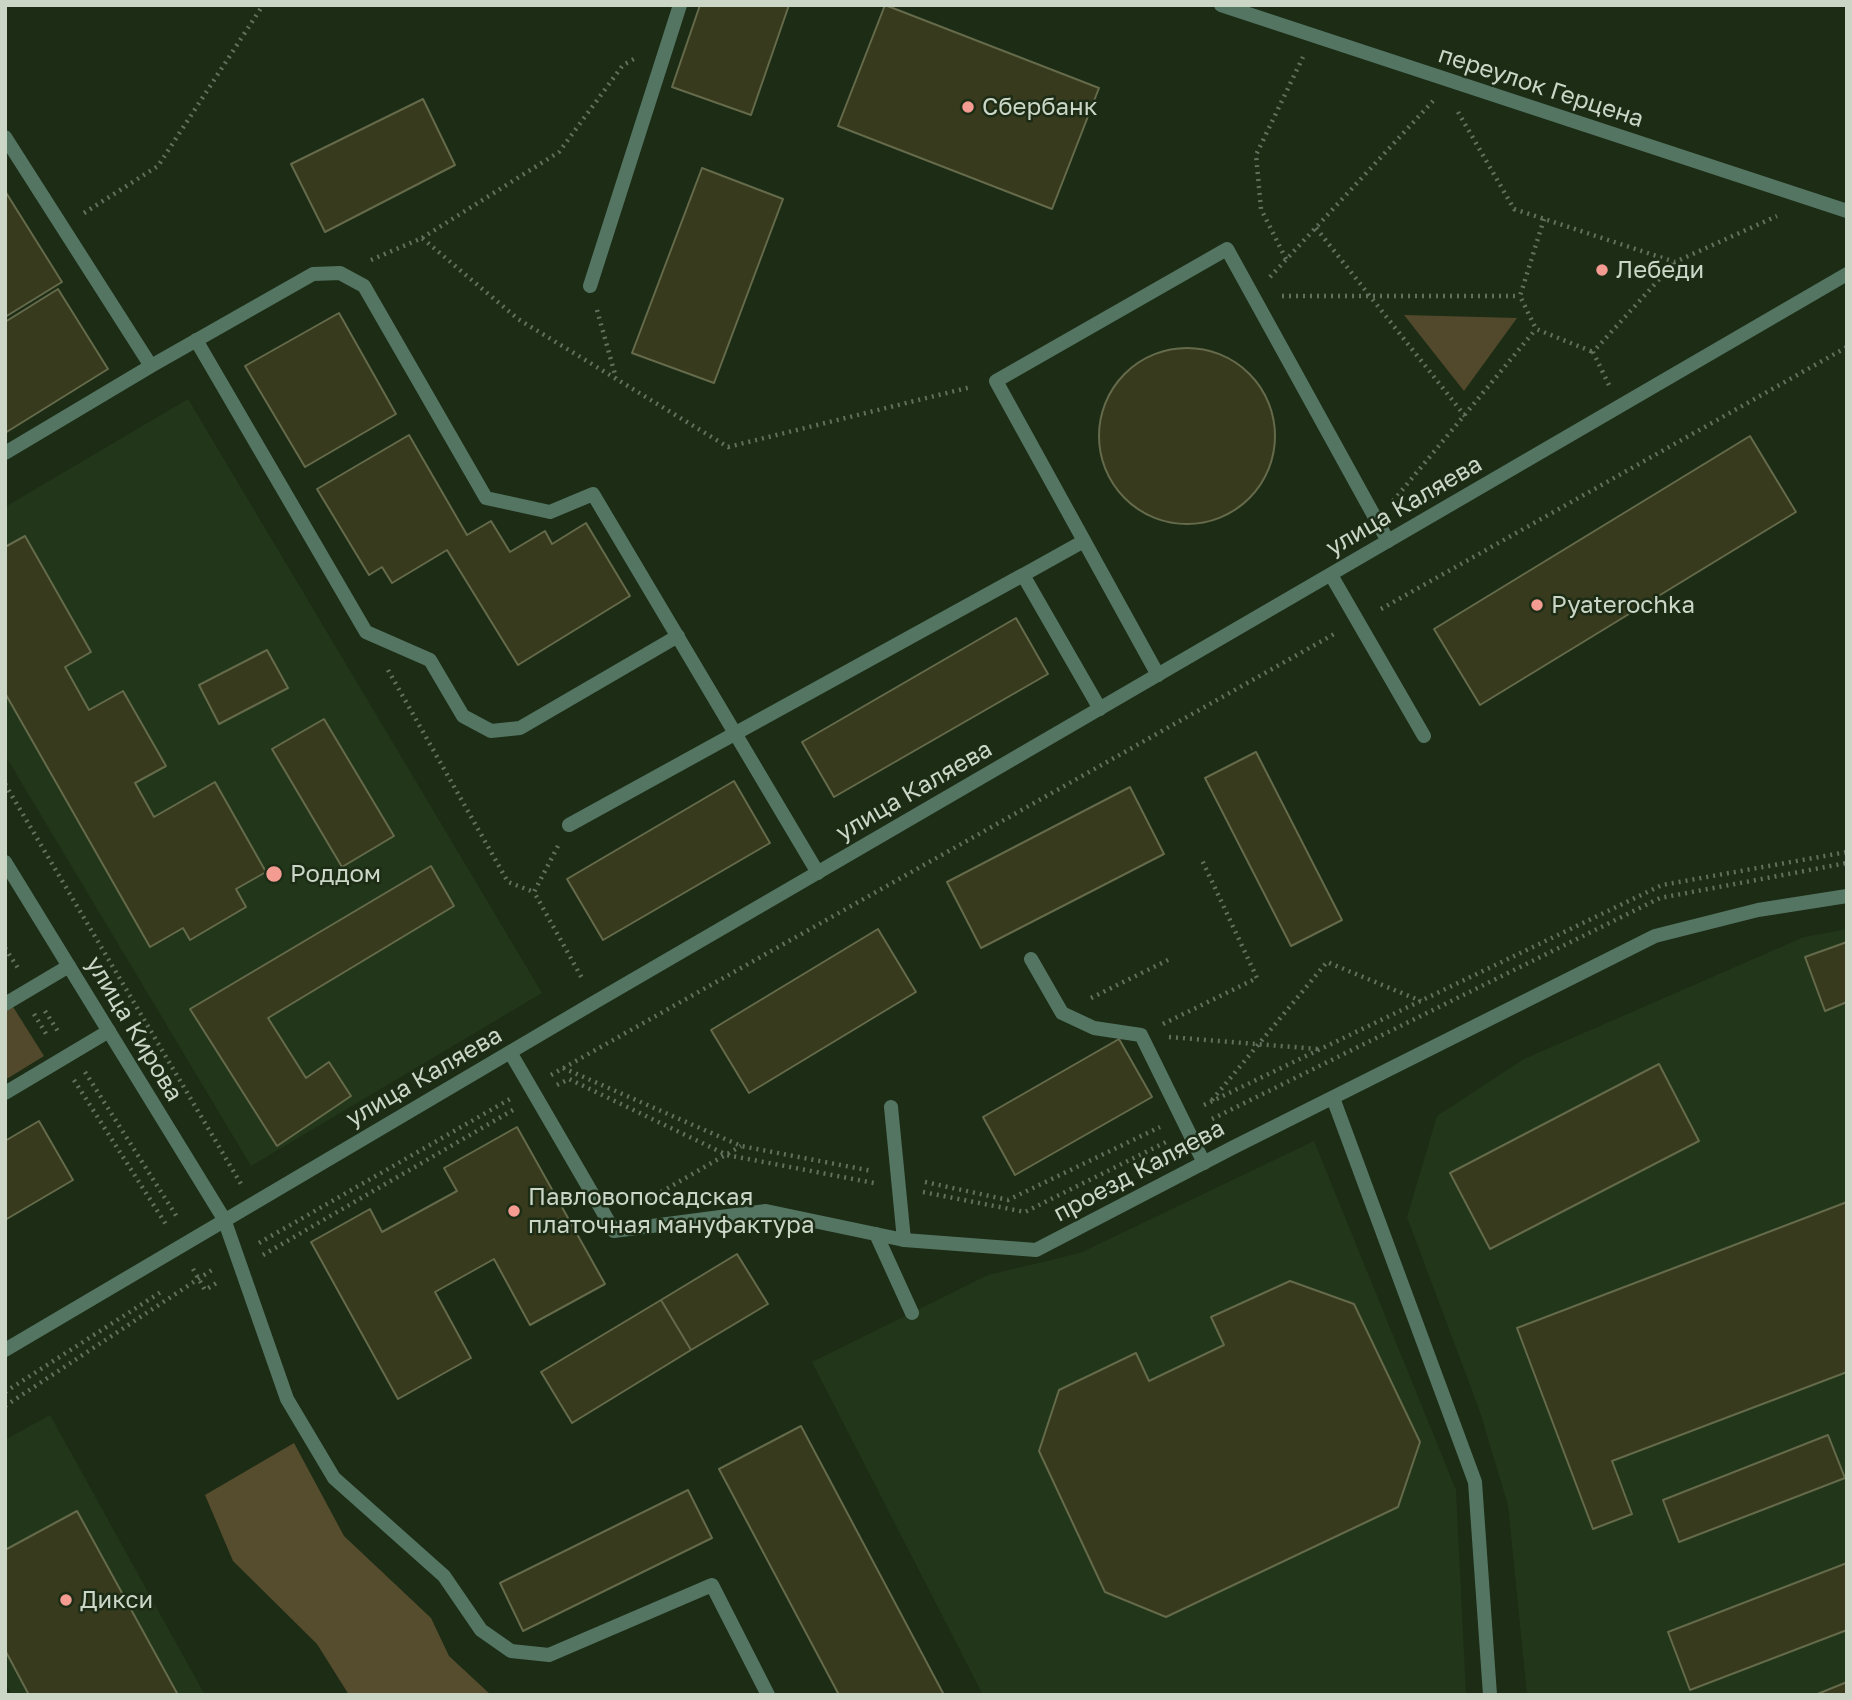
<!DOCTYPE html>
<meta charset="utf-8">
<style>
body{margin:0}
#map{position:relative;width:1852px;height:1700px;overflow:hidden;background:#1c2c15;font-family:"Golos Text",sans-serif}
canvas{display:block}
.frame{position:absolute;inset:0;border:7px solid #cbd6c7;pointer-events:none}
</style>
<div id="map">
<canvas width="1852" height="1700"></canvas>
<div class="frame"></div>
</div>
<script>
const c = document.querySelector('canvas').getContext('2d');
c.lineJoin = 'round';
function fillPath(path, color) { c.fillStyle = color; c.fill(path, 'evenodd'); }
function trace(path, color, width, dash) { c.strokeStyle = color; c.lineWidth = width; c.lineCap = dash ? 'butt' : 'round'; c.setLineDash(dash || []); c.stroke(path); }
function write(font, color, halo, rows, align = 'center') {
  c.font = font + ' "Golos Text",sans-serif'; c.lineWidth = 5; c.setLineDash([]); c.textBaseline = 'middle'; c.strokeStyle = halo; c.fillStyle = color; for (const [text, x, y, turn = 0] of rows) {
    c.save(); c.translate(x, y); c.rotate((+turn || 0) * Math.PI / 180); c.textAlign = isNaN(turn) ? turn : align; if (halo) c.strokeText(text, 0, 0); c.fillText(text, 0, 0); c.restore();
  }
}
const built = new Path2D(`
 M188 399 542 993 251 1166 5 755V507Z
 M1847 929V1695H1527L1508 1505 1479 1409 1407 1217 1437 1116 1524 1059 1804 937Z
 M1314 1141 1456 1490 1466 1695H983L812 1362 988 1275 1080 1253Z
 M50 1415 205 1695H12L5 1683V1440Z`);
const green = new Path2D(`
 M1404 315 1517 318 1464 391Z
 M5 994 44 1056 5 1080Z`);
const forest = new Path2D(`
 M294 1443 344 1536 431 1618 449 1656 491 1695H349L317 1644 233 1561 205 1495Z`);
const building = new Path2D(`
 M700 5H789L751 115 672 87Z
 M885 5 1099 88 1052 209 838 126Z
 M423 99 455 165 325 232 291 164Z
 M702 168 783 199 714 383 632 353Z
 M5 191 62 282 5 317Z
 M58 289 108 369 5 433V322Z
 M339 313 396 414 305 467 245 366Z
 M1099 436a88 88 0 1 1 176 0a88 88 0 1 1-176 0Z
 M409 435 467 535 491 521 510 552 545 531 552 544 586 523 630 596 518 665 447 550 392 583 382 567 369 575 317 489Z
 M1750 436 1796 512 1480 705 1434 629Z
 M25 536 91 652 65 667 89 710 123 691 166 766 135 783 154 817 215 782 266 872 236 889 246 907 190 940 183 928 150 947 5 693V547Z
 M1016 618 1048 674 834 797 802 742Z
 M267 650 288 688 219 724 199 685Z
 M324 719 394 836 342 867 272 749Z
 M1256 752 1342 920 1291 946 1205 778Z
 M734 781 770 843 603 940 567 879Z
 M1130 787 1164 854 981 948 947 882Z
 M431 866 454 906 268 1018 306 1078 329 1062 351 1096 277 1146 190 1009Z
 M878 929 916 992 749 1093 711 1030Z
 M1847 942V1002L1825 1011 1805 957Z
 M1119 1039 1152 1097 1015 1175 983 1117Z
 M1659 1064 1699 1141 1490 1249 1450 1173Z
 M39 1121 73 1180 5 1220V1141Z
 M517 1127 605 1284 530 1325 494 1259 435 1292 471 1358 398 1399 311 1242 370 1209 382 1232 457 1191 444 1168Z
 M1847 1202V1372L1612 1461 1632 1514 1593 1529 1517 1328Z
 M737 1254 768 1304 691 1350 661 1300Z
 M1290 1281 1354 1304 1420 1442 1398 1507 1166 1617 1105 1592 1039 1451 1059 1390 1136 1353 1149 1381 1224 1345 1211 1317Z
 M661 1300 691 1350 572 1423 541 1372Z
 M801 1426 944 1695H839L719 1469Z
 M1828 1435 1845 1478 1679 1542 1663 1500Z
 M688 1490 712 1538 523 1631 500 1583Z
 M77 1511 178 1695H29L5 1650V1550Z
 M1847 1563V1630L1690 1690 1668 1632Z
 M1847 1682V1695H1815Z`);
const path = new Path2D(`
 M1458 112 1514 209 1675 262 1777 216
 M84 213 158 166 263 5
 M1544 219 1520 296 1536 329 1593 352
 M1316 228 1465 416
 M422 238 559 152 623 65 634 59
 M1286 259 1261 209 1256 155 1303 57
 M371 260 422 238 518 319 728 447 971 387
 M1270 277 1433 101
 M1282 296H1520
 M597 310 616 378
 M1609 385 1593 352 1675 262
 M1393 501 1536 329
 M1381 609 1847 347
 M388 670 508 882 534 892
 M5 784 241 1184
 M558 846 534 892 583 980
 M5 948 18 968
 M1091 998 1172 958
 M45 1011 59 1033
 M34 1014 48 1037
 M1163 1024 1257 978 1201 858
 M1169 1037 1318 1049
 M563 1068 741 1146 872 1171
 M85 1072 177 1217
 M551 1075 1336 633
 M74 1080 167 1226
 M557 1085 569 1079 727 1155 874 1183
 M1212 1100 1327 962 1421 1001
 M1204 1105 1662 885 1847 852
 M1212 1119 1660 898 1847 863
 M925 1182 1008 1200 1160 1127
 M923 1192 1025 1212 1166 1142
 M649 1199 741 1146
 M259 1243 510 1099
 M263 1255 513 1110
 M193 1269 205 1290 220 1281
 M5 1392 164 1290
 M5 1406 215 1268`);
const service = new Path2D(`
 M5 137 151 366 5 453
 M590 286 680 5
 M196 340 366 632 430 660 463 716 491 731 520 728 678 636
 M151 366 313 274 340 273 364 286 486 498 550 512 593 494 818 873
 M1023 575 1084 541
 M1331 575 1424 736
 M1158 675 996 381 1227 249 1388 541
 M569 825 1023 575 1100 709
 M1031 959 1062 1013 1094 1028 1141 1035 1204 1163
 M5 1004 69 966
 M5 1093 109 1031
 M891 1107 904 1240
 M224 1219 287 1399 334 1478 444 1576 481 1630 511 1651 549 1655 712 1585 768 1695
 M876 1234 912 1313`);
const minor = new Path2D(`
 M1221 5 1847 211
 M5 862 224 1219
 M510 1052 614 1231 766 1211 904 1240 1036 1250 1232 1148 1655 936 1758 910 1847 896
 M1333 1098 1475 1482 1490 1695
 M5 1350 595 1002 1847 274`);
const markers = [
 [968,107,7,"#f59c92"],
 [1602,270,7,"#f59c92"],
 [1537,605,7,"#f59c92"],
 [274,874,9,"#f59c92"],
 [514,1211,7,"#f59c92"],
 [66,1600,7,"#f59c92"]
];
const streetNames = [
 ["переулок Герцена",1541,87,18],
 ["улица Каляева",1404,506,-30],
 ["улица Каляева",914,791,-30],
 ["улица Кирова",134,1029,59],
 ["улица Каляева",424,1077,-30],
 ["проезд Каляева",1139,1171,-28]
];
const poiNames = [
 ["Сбербанк",982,107],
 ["Лебеди",1616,270],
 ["Pyaterochka",1551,605],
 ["Роддом",290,874],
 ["Павловопосадская",528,1197],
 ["платочная мануфактура",528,1225],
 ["Дикси",80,1600]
];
fillPath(built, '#22371a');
fillPath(green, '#52492c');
fillPath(forest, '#564c2e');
fillPath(building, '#373a1d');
trace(building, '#656a4b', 2);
trace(path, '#62705d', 4.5, [2, 5]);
trace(service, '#547562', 14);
trace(minor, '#547562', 14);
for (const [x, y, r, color] of markers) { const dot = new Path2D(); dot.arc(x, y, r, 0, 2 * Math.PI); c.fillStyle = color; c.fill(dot); trace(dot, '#1c2c15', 2.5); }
write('24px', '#cbd6c7', '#1c2c15', streetNames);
write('24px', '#cbd6c7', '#1c2c15', poiNames, 'left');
</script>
